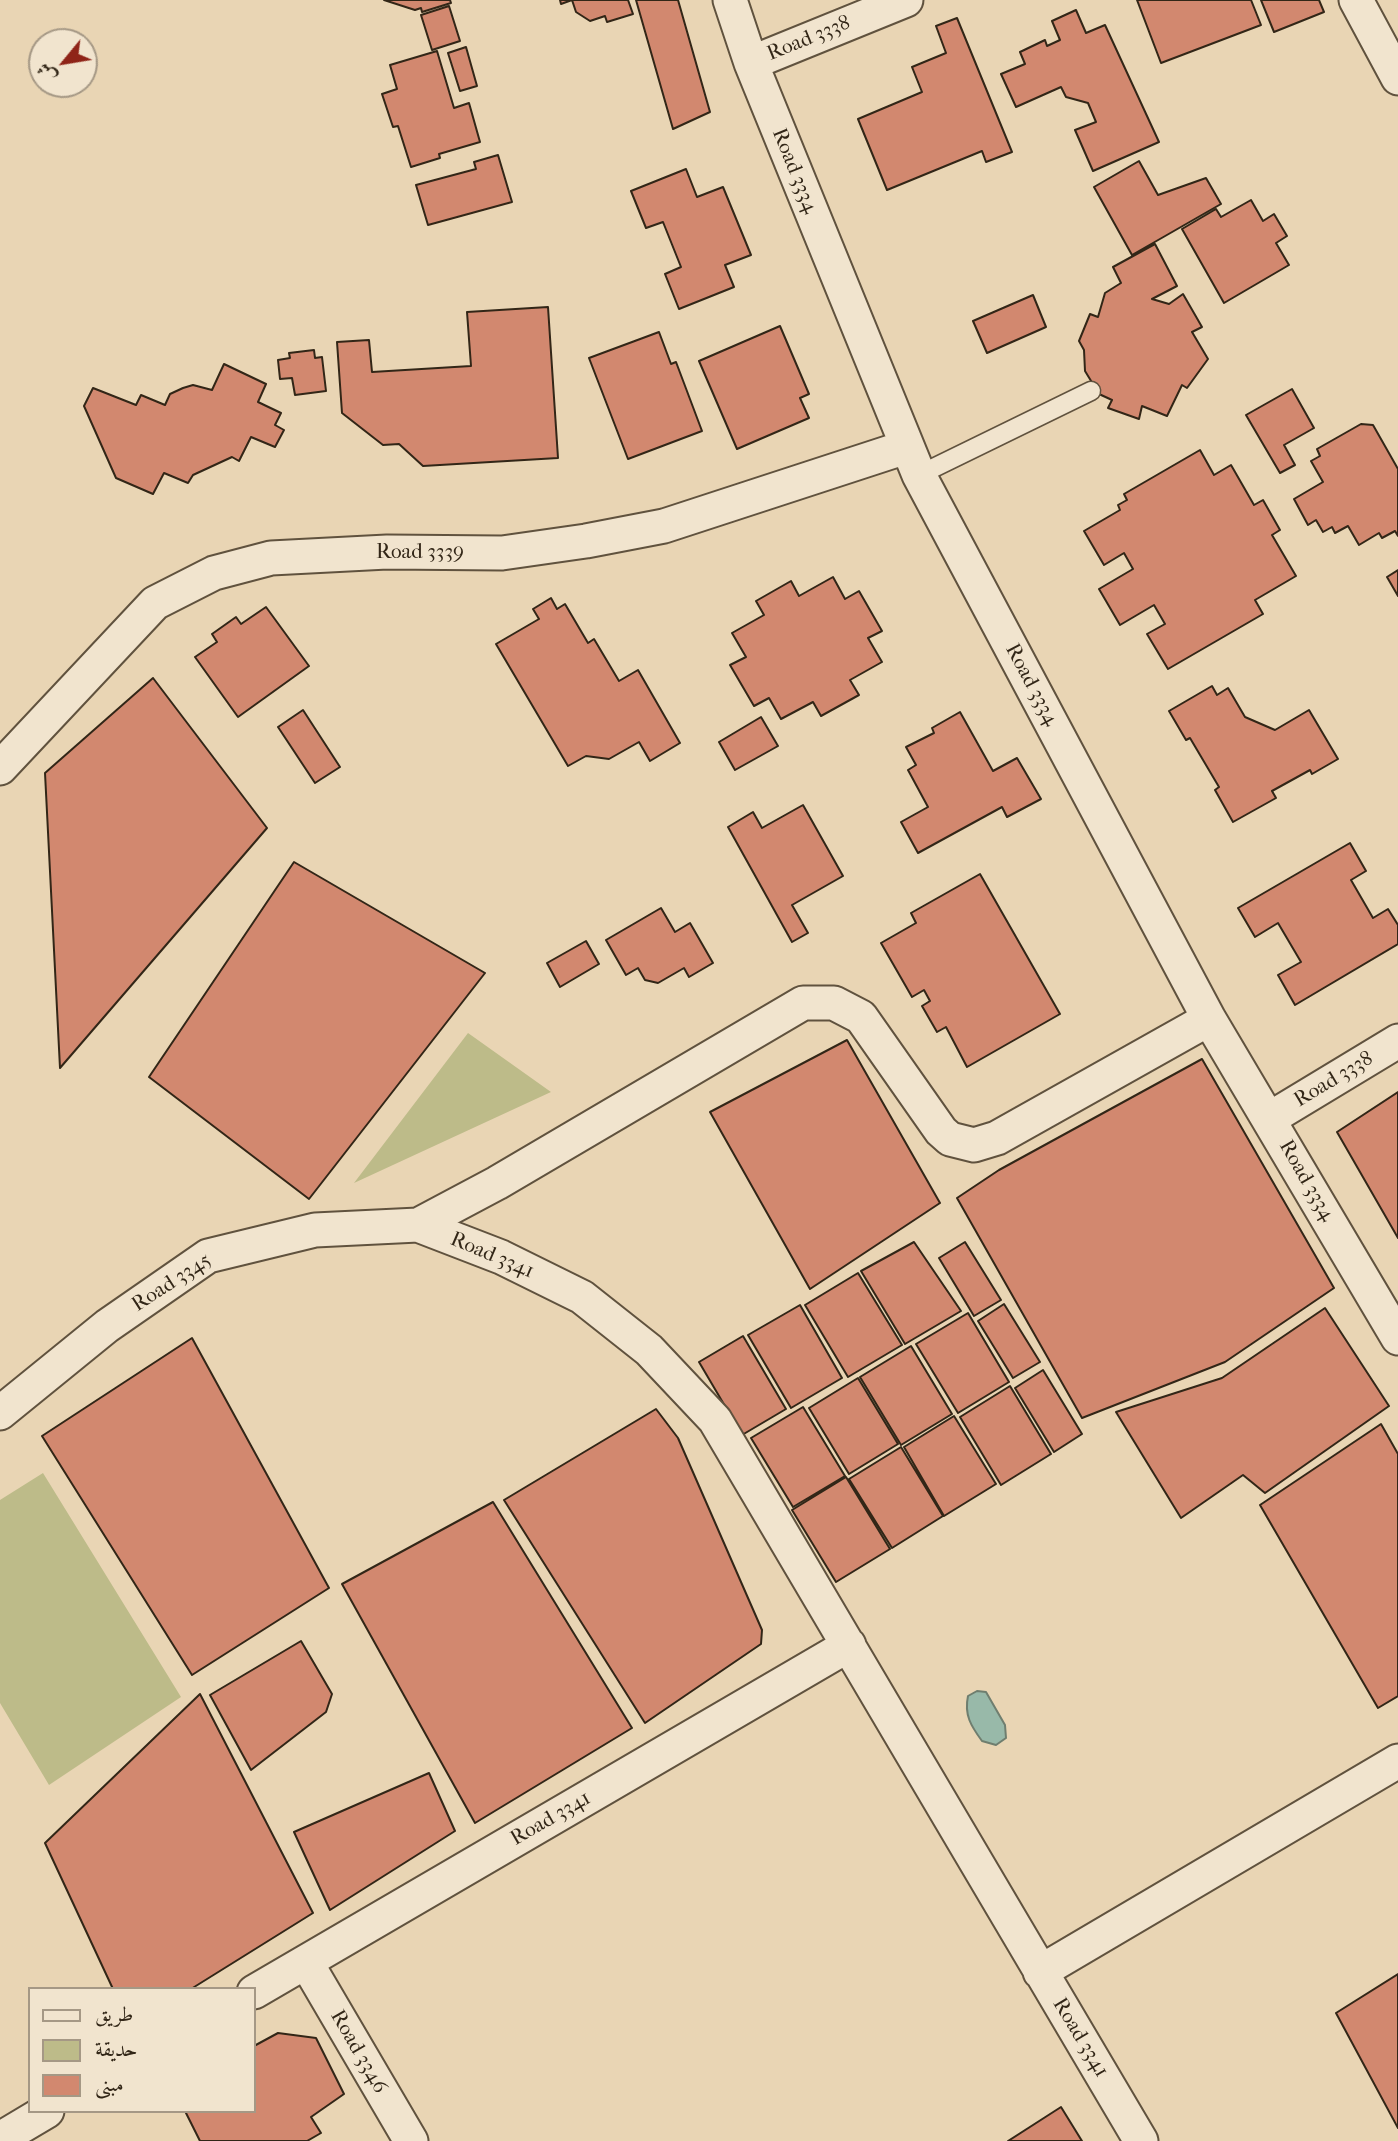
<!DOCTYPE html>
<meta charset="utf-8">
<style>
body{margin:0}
#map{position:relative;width:1398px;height:2141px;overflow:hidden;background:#e9d5b4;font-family:"IM FELL French Canon",Amiri,serif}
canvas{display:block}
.legend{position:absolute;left:28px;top:1987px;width:228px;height:126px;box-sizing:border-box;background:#f1e4ce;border:2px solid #a59885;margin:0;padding:9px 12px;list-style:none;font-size:21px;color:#322617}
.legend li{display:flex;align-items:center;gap:14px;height:35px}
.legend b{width:35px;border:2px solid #a59885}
.north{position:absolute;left:28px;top:28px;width:70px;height:70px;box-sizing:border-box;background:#f1e4ce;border:2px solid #a59885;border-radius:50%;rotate:240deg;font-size:19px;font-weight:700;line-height:28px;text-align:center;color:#322617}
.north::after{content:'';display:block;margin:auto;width:24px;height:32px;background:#8f2418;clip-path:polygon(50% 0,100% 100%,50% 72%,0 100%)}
</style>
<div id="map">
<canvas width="1398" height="2141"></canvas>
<ul class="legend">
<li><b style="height:9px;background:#f1e4ce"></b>طريق</li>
<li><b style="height:19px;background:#bdbb89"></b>حديقة</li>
<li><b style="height:19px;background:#d2886f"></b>مبنى</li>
</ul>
<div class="north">ش</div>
</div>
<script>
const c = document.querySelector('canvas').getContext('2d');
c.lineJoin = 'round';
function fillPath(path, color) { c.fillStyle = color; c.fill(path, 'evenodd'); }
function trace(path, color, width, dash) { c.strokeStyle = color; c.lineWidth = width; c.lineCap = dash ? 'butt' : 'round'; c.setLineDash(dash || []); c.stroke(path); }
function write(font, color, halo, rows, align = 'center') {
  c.font = font + ' "IM FELL French Canon",serif'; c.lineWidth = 5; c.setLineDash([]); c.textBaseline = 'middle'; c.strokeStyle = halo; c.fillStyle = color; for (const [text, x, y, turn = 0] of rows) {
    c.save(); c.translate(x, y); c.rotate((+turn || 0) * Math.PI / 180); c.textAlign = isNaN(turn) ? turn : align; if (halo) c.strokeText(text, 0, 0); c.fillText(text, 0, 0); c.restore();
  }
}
const green = new Path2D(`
 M468 1033 551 1092 354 1183Z
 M43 1473 181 1697 49 1785 0 1703V1500Z`);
const water = new Path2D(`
 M977 1691 986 1692 1005 1725 1006 1738 996 1745 982 1741C971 1726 964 1715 968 1696Z`);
const building = new Path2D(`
 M384 0H450L451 3 422 12 421 8 415 10Z
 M560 0H628L633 14 607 22 605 16 590 21 576 12 572 0 561 4Z
 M636 0H678L710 112 673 129Z
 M1137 0H1251L1261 25 1161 63Z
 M1261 0H1319L1324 12 1274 32Z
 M449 6 460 41 432 50 421 15Z
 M1076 10 1086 33 1105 25 1159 142 1093 171 1075 130 1096 122 1088 103 1066 97 1061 87 1016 107 1001 74 1025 64 1020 52 1045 40 1047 46 1060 40 1052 21Z
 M957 18 1012 152 986 162 982 151 887 190 858 119 922 92 912 67 946 53 936 26Z
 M466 47 477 86 460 91 448 53Z
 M437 51 454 108 469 103 480 142 439 154 440 158 411 167 398 126 393 127 382 94 397 89 390 65Z
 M498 155 512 202 428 225 416 185 476 169 474 162Z
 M1139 161 1158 195 1206 178 1221 204 1132 255 1094 187Z
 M686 169 697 197 723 187 751 255 725 265 734 287 679 309 665 274 681 267 663 222 646 228 631 191Z
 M1251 200 1263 221 1274 214 1287 236 1276 243 1289 265 1224 303 1182 229 1216 209 1221 217Z
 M1155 244 1177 286 1152 299 1169 304 1183 294 1202 327 1192 332 1208 359 1187 388 1182 385 1167 416 1142 406 1139 419 1108 408 1112 400 1099 394 1085 371 1084 350 1079 341 1090 314 1098 317 1105 293 1121 283 1113 267Z
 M1033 295 1046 327 987 353 973 321Z
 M548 307 558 458 423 466 399 444 383 445 342 413 337 342 369 340 372 372 471 366 467 312Z
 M780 326 809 394 800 398 809 418 737 449 699 361Z
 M659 332 671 364 676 362 702 431 628 459 589 358Z
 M314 350 315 358 322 357 326 391 295 395 292 378 280 379 278 360 290 358 289 353Z
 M224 364 266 384 258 402 281 413 275 425 284 430 275 447 251 437 239 461 232 457 193 475 188 483 164 473 153 494 116 478 84 406 93 388 136 405 141 395 165 405 170 394 183 388 193 385 212 390Z
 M1292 389 1314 428 1284 445 1295 465 1280 473 1246 415Z
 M1361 424 1373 425 1398 469V536L1395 531 1382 538 1379 533 1359 545 1348 526 1335 533 1332 527 1323 532 1316 520 1308 525 1294 499 1323 482 1311 461 1320 456 1317 449Z
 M1200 450 1214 475 1231 465 1254 505 1263 500 1280 530 1272 535 1296 576 1255 600 1263 614 1168 669 1147 634 1165 624 1154 605 1120 625 1099 589 1133 569 1124 553 1104 565 1084 531 1120 510 1118 505 1127 500 1124 494Z
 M1398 570V596L1387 577Z
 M833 577 845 599 859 591 882 631 868 638 882 662 850 680 859 695 821 716 813 702 781 719 769 698 754 706 730 665 746 657 732 633 764 615 756 601 791 581 799 596Z
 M551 598 557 609 565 604 588 643 594 639 619 681 638 670 680 743 650 761 639 742 609 759 586 756 568 766 496 644 539 619 533 609Z
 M266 607 309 666 238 717 195 657 217 642 212 634 236 617 241 624Z
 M153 678 267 828 60 1068 45 773Z
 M1212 686 1217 695 1228 688 1245 717 1275 730 1309 710 1338 759 1312 774 1310 770 1272 791 1276 798 1233 822 1215 790 1219 787 1190 738 1186 740 1169 711Z
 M303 710 340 767 315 783 278 727Z
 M960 712 993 771 1017 758 1041 799 1007 817 1002 807 918 853 901 822 928 807 908 770 916 765 906 747 934 733 932 728Z
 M761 717 778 746 735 770 719 742Z
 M803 805 843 876 792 905 808 933 792 942 728 827 753 812 762 828Z
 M1350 843 1366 871 1351 880 1373 918 1388 909 1398 925V944L1295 1005 1278 975 1301 962 1278 923 1255 937 1238 908Z
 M294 862 485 973 309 1199 149 1077Z
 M980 874 1060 1014 967 1067 946 1027 937 1032 922 1006 930 1001 924 990 912 997 881 943 916 923 911 913Z
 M661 908 675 932 690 923 713 963 689 977 684 968 658 983 645 980 638 968 626 975 606 940Z
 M586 941 599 964 560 987 547 963Z
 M847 1040 940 1203 810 1289 710 1112Z
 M1202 1059 1334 1288 1225 1362 1082 1418 957 1198 999 1170Z
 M1398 1092V1238L1337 1132Z
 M914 1242 961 1311 905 1344 861 1271Z
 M965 1242 1001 1300 974 1316 939 1258Z
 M858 1273 902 1345 848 1377 805 1305Z
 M1004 1304 1040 1362 1013 1378 978 1321Z
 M800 1305 842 1378 791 1408 748 1335Z
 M1325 1308 1389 1406 1265 1493 1243 1475 1181 1518 1116 1412 1222 1378Z
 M968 1313 1009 1382 958 1413 916 1344Z
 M743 1336 786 1409 742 1435 699 1362Z
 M192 1338 329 1588 192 1675 42 1436Z
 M911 1346 952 1414 901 1445 860 1377Z
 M1043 1370 1082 1434 1054 1452 1015 1388Z
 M858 1378 898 1444 849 1474 809 1408Z
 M1010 1386 1051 1454 1001 1485 960 1417Z
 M803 1407 845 1476 793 1507 751 1438Z
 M656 1409 678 1438 762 1630 761 1644 645 1723 504 1500Z
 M954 1416 996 1484 944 1516 904 1447Z
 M1381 1424 1398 1454V1696L1378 1708 1260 1505Z
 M901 1447 943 1516 892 1548 849 1479Z
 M846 1477 890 1549 836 1582 792 1510Z
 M493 1502 632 1728 475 1823 342 1584Z
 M301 1641 332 1694 326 1712 251 1770 210 1695Z
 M200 1694 313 1913 191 1989H113L45 1843Z
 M429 1773 455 1831 330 1910 294 1832Z
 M1398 1974V2128L1336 2013Z
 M278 2033 316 2038 344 2094 311 2117 321 2133 307 2141H200L185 2111H254V2046Z
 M1061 2107 1082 2141H1008Z`);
const service = new Path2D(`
 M919 475 1091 391`);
const minor = new Path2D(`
 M730 0 751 63 919 475 1209 1019 1398 1338
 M1356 0 1398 78
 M751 63 906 0
 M0 768 155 603 214 573 271 558 387 552 502 553 586 541 664 526 906 447
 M1269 1119 1398 1041
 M418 1225 497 1183 803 1003H834L861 1017 941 1131 950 1139 974 1145 997 1138 1209 1019
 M0 1413 107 1326 208 1256 315 1230 418 1225 501 1257 582 1297 649 1350 715 1420 1141 2141
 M306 1962 411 2141
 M1040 1972 1398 1761
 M254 1992 849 1645
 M0 2139 47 2111`);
const streetNames = [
 ["Road 3338",809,39,-22],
 ["Road 3334",794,171,68],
 ["Road 3339",420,553],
 ["Road 3334",1031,685,62],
 ["Road 3338",1334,1080,-31],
 ["Road 3334",1306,1181,60],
 ["Road 3341",492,1256,23],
 ["Road 3345",172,1283,-33],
 ["Road 3341",551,1819,-30],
 ["Road 3341",1080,2038,59],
 ["Road 3346",358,2052,60]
];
fillPath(green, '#bdbb89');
fillPath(water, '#98b9a9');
trace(water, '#6f7e6f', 2);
fillPath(building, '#d2886f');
trace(building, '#322617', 2);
trace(service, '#60523e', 21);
trace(minor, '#60523e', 37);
trace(service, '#f1e4ce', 18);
trace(minor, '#f1e4ce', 33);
write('21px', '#322617', '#f1e4ce', streetNames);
</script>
